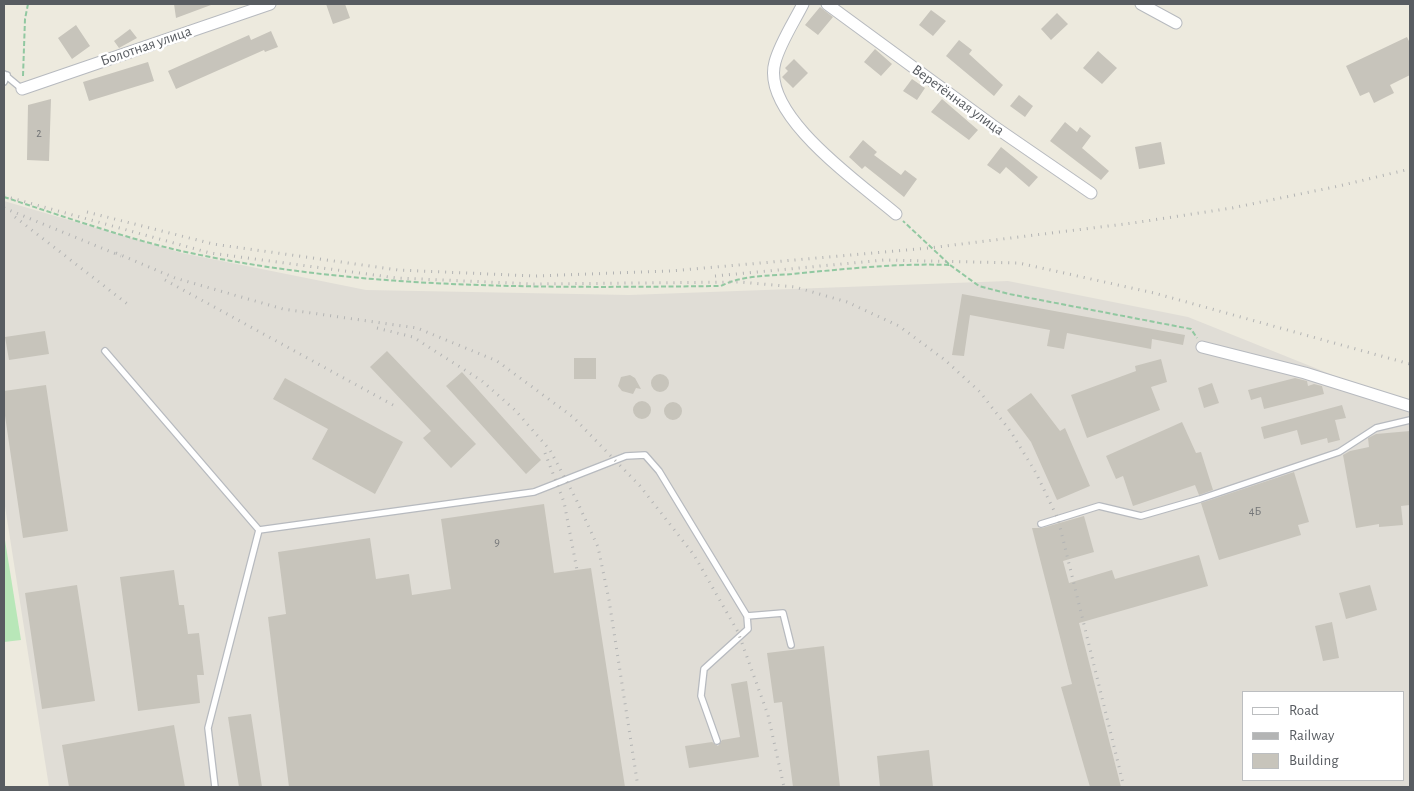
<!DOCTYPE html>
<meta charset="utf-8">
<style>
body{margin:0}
#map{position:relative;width:1414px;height:791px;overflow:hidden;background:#edeade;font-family:"Alegreya Sans",sans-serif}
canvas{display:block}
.frame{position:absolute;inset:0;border:5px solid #585c61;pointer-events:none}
.legend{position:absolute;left:1242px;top:691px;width:162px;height:90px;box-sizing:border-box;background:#fff;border:1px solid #bcbec0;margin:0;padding:6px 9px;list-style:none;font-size:15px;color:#585c61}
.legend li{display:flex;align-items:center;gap:10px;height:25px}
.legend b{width:25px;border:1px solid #bcbec0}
</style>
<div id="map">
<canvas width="1414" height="791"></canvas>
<div class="frame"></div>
<ul class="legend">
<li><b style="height:6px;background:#fff"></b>Road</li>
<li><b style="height:6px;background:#b3b4b4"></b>Railway</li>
<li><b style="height:14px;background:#c7c4bb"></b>Building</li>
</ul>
</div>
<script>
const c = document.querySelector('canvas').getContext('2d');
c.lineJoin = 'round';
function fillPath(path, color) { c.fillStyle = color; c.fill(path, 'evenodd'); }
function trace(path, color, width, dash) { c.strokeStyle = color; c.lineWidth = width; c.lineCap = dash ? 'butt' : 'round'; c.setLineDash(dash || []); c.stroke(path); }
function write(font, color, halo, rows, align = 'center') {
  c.font = font + ' "Alegreya Sans",sans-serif'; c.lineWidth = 5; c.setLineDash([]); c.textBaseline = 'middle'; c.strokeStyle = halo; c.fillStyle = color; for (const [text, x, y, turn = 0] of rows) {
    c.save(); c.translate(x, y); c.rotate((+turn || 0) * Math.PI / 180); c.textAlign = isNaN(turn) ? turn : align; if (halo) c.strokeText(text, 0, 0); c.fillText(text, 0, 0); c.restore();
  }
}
const industrial = new Path2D(`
 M4 201 182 253 366 290 629 295 1008 281 1188 317 1410 406V787H49L4 500ZM1243 692H1403V780H1243Z`);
const green = new Path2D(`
 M4 534 21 640 4 642Z`);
const building = new Path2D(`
 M174 4H211V5L176 18Z
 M326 4H345L350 18 333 24Z
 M820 7 833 17 818 35 805 25Z
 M931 10 946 21 933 36 919 25Z
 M1057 13 1068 24 1051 40 1041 29Z
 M76 25 90 46 72 59 58 38Z
 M130 29 137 38 119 48 114 41Z
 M271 31 278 47 265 52 264 50 176 89 168 71 249 35 251 40Z
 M1407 37 1410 43V75L1390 85 1394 93 1374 103 1369 92 1360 96 1346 66Z
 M959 40 972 50 969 54 1003 85 994 96 946 56Z
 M875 49 892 64 881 76 864 62Z
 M1098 51 1117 68 1102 84 1083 68Z
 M794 59 808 73 793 88 782 77 788 71 785 68Z
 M148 62 154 81 89 101 83 82Z
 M912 79 925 88 917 100 903 91Z
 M1019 95 1033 106 1025 117 1010 106Z
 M51 99 49 161 27 160 28 105Z
 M942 99 978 130 969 140 931 112Z
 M1065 122 1077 132 1080 127 1091 136 1082 148 1109 171 1101 180 1050 141Z
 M863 140 877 152 874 155 901 175 905 170 917 179 904 197 865 166 862 169 849 157Z
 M1161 142 1165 164 1139 169 1135 147Z
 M1001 147 1038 177 1029 187 1006 167 1000 174 987 165Z
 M962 294 1185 335 1183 345 1152 339 1151 349 1067 333 1064 349 1047 346 1050 330 970 315 964 356 952 355Z
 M45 331 49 354 9 360 5 337Z
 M387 351 476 444 451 468 423 438 431 431 370 367Z
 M574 358H596V379H574Z
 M1161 359 1167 382 1151 387 1160 410 1087 438 1071 395 1136 371 1135 366Z
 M462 372 541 460 526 474 446 386Z
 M651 383a9 9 0 1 1 18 0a9 9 0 1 1-18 0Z
 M630 375 635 378 641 389 636 388 633 394 622 391 618 386 621 377Z
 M285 378 403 442 375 494 312 459 328 429 273 399Z
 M1295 378 1307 381 1308 386 1314 384 1322 386 1324 394 1264 409 1261 397 1251 400 1248 390Z
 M1212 383 1219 403 1204 408 1198 388Z
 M46 385 68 531 23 538 4 409V391Z
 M1031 393 1060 431 1065 428 1090 486 1057 500 1031 442 1007 410Z
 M633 410a9 9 0 1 1 18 0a9 9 0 1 1-18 0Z
 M664 411a9 9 0 1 1 18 0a9 9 0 1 1-18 0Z
 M1342 405 1346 418 1335 420 1340 440 1328 443 1327 438 1301 445 1297 430 1264 439 1261 427Z
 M1182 422 1196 453 1201 452 1213 490 1199 495 1195 485 1133 506 1123 476 1116 479 1106 456Z
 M1410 431V505L1401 506 1403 525 1379 527V524L1356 528 1343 455 1350 451 1369 447 1368 438 1376 434Z
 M1294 472 1309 522 1298 525 1301 535 1219 560 1201 503Z
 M544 504 554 573 591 568 625 787H289L268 617 286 614 278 552 370 538 376 579 409 574 412 595 451 589 441 519Z
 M1084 516 1094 552 1063 561 1069 583 1112 570 1115 579 1199 555 1208 586 1079 623 1121 787H1090L1061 687 1072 684 1032 528H1042Z
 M174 570 179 605H184L188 634 199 633 204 675H197L200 703 138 711 120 577Z
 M77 585 95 701 42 709 25 593Z
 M1370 585 1377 610 1346 619 1339 593Z
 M1332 622 1339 658 1323 661 1315 626Z
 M824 646 840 787H793L782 702 774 703 767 653Z
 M747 681 759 757 689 768 685 746 712 742 718 746 722 740 740 737 731 684Z
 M251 714 262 787H239L228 717Z
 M174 725 185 787H69L62 745Z
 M929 750 933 787H880L877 756Z`);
const path = new Path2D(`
 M23 76 25 19 28 4
 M4 197C62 216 122 237 181 251 359 290 540 288 721 286 742 275 769 276 792 274 845 269 897 263 950 265L903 221
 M950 265 979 286 1009 294 1191 329 1197 338`);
const lane = new Path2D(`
 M4 74 22 89
 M4 82 7 75
 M105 351 259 530 208 728 215 787
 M1041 524 1099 506 1141 516 1200 499 1339 452 1376 428 1410 420
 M259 530 534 492 626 456 645 455 659 471 747 616 783 613 791 645
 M717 741 701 696 704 669 748 629 747 616`);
const street = new Path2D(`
 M803 4C794 22 780 43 775 62 760 115 861 184 896 214
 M827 4 992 125 1091 193
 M1141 4 1176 23
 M22 89 270 4
 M1202 347 1305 373 1410 406`);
const rail = new Path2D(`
 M4 196 210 253 397 278 534 284 740 282 795 287 847 302 899 326 945 360 980 392 1011 432 1036 473 1058 519 1124 787
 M4 208 121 256
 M87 212 213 244 398 270 534 276 671 271 929 248 1133 223 1232 208 1339 186 1410 169
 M15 217 130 306
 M116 253 175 278 283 309 417 328 497 361 573 417 640 486 694 555 738 632 768 715 784 787
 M715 276 884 260 1019 263 1154 293 1410 364
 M165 280 393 405
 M377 328 413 337 482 381 515 410 550 450 576 499 598 547 609 600 638 787
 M545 453 564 502 577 570`);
const numberNames = [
 ["2",39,133],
 ["4Б",1255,511],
 ["9",497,542]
];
const streetNames = [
 ["Болотная улица",146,46,-19],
 ["Веретённая улица",958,100,36]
];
fillPath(industrial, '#e0ddd6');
fillPath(green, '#b8e7b8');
fillPath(building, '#c7c4bb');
trace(lane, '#b7babf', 8);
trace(street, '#b7babf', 13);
trace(path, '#91c8a1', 2, [5, 2.5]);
trace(lane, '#fff', 5.5);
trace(street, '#fff', 11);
trace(rail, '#b3b4b4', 3, [1, 6]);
write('12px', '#747678', null, numberNames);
write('15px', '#585c61', '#fff', streetNames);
</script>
